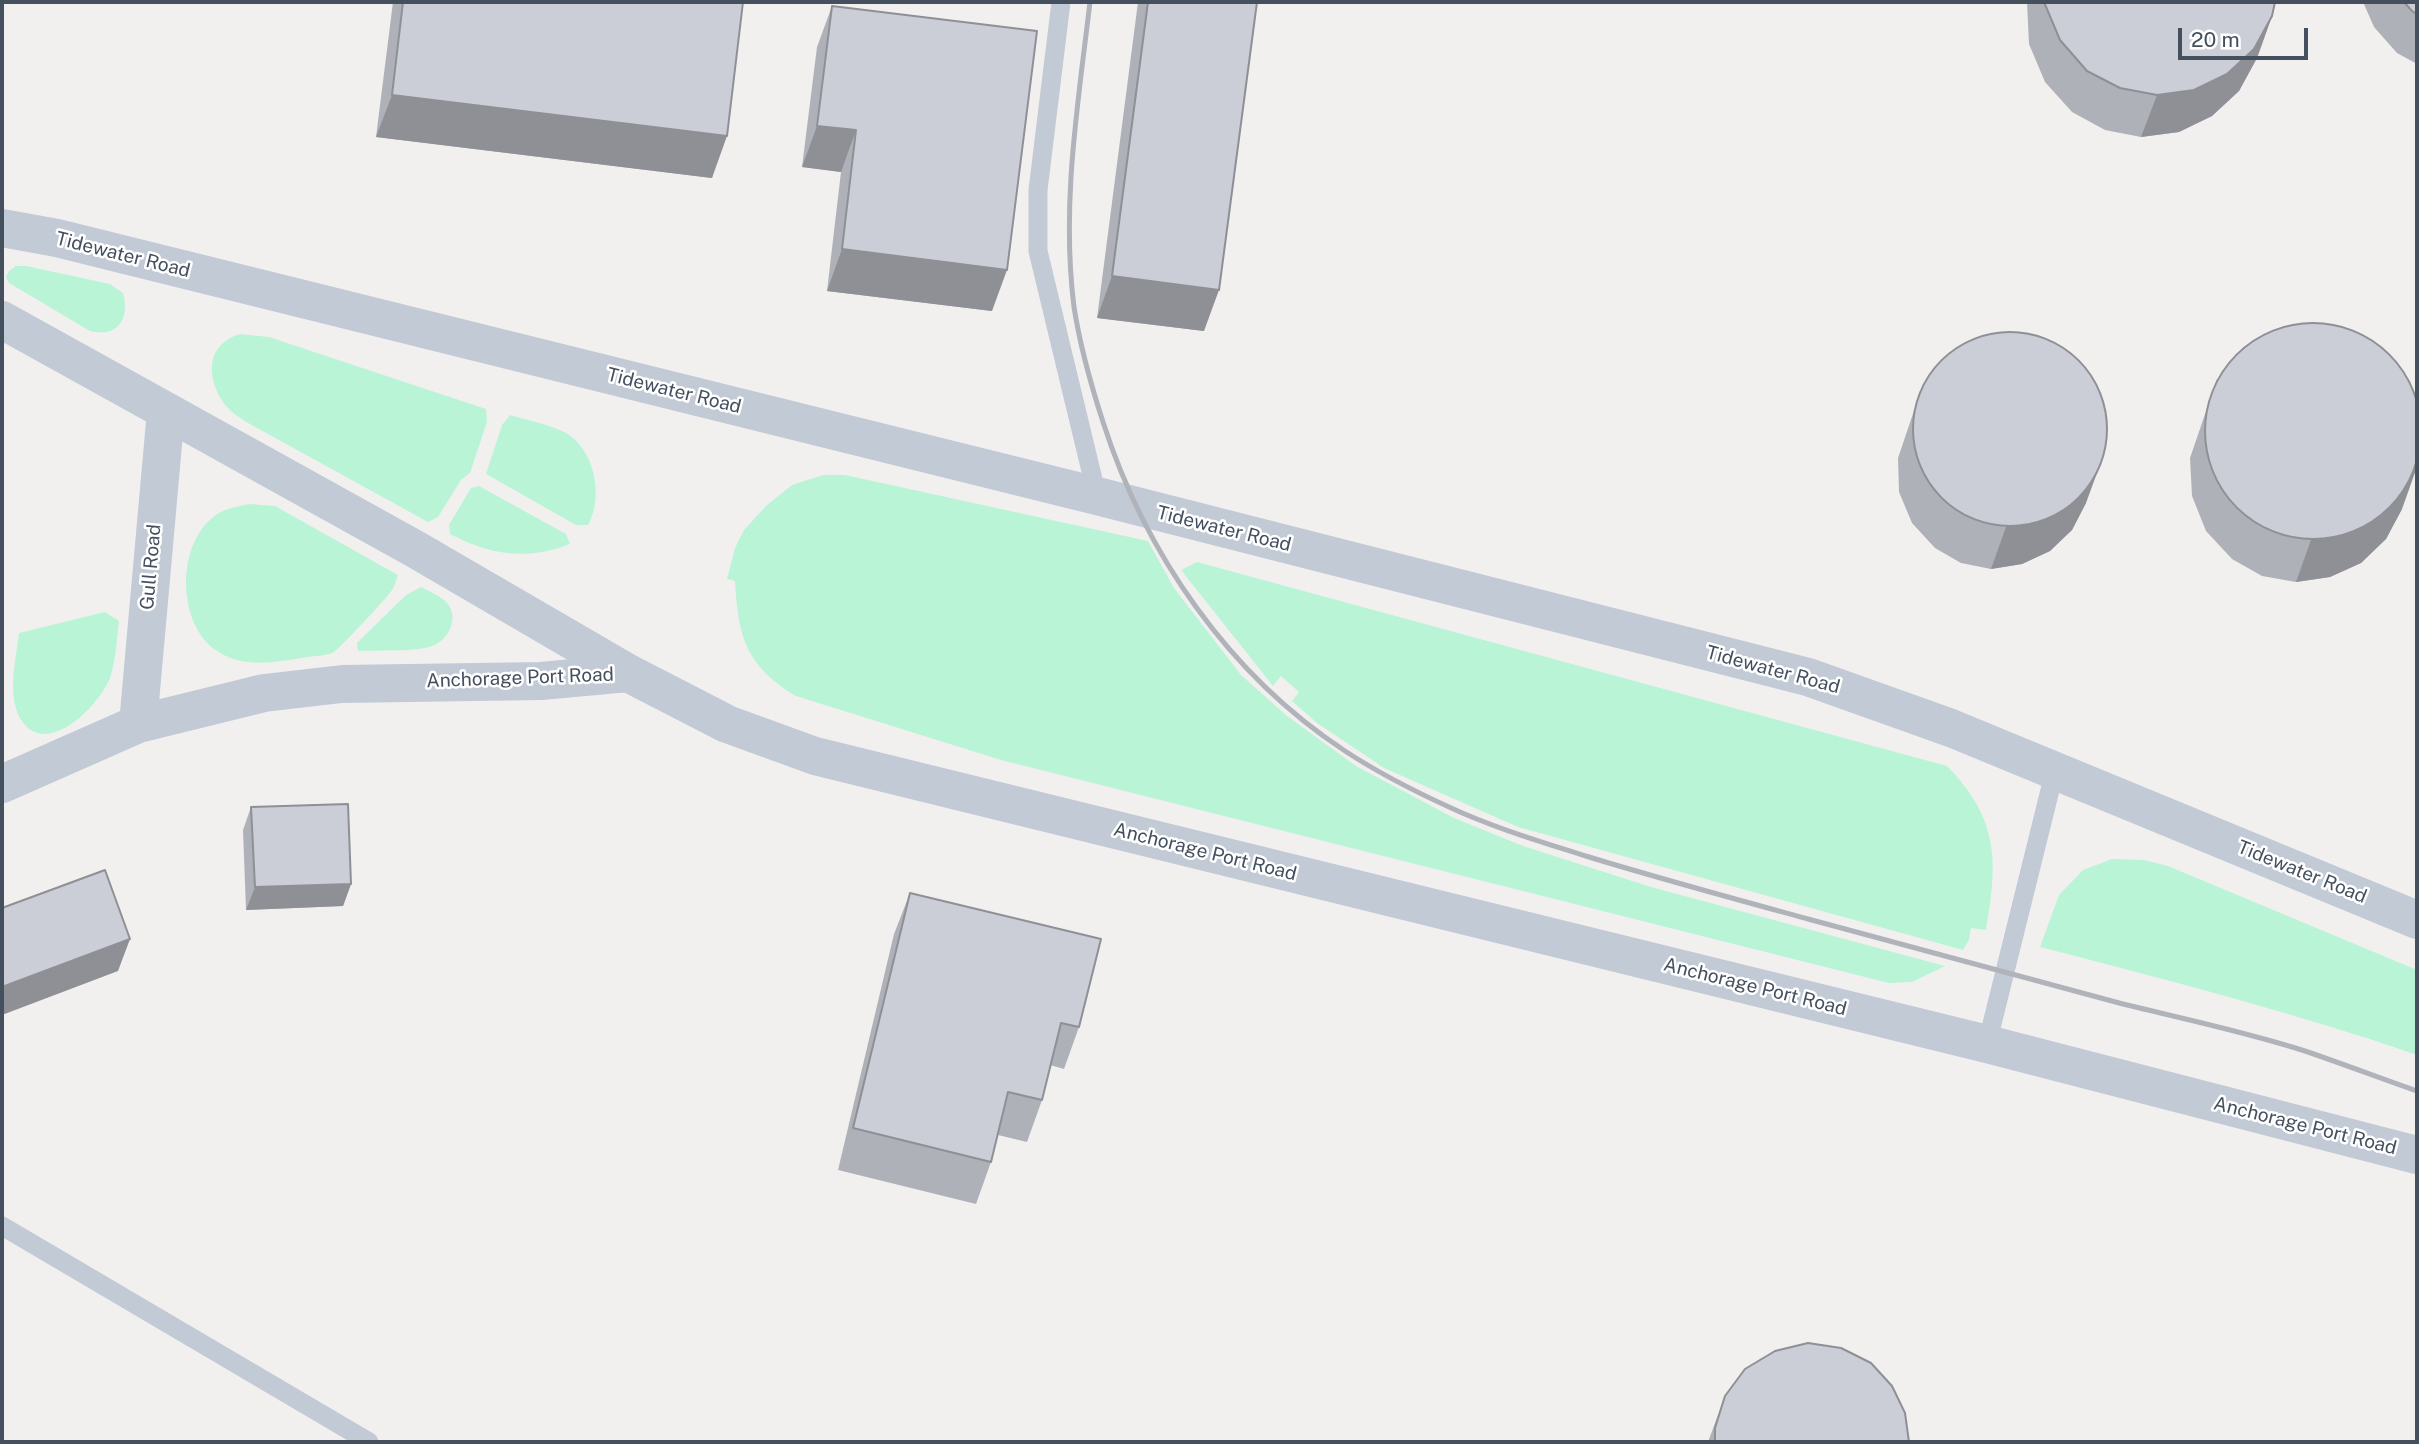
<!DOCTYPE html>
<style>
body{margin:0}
#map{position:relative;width:2419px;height:1444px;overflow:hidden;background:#f2f0ef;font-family:"Public Sans",sans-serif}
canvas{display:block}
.frame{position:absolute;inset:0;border:4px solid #45505f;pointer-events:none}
.scale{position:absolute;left:2178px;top:28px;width:130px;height:32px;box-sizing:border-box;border:4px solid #45505f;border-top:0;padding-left:9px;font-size:21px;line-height:24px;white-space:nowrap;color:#45505f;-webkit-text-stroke:5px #fff;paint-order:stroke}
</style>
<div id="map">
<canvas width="2419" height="1444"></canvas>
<div class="frame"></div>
<div class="scale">20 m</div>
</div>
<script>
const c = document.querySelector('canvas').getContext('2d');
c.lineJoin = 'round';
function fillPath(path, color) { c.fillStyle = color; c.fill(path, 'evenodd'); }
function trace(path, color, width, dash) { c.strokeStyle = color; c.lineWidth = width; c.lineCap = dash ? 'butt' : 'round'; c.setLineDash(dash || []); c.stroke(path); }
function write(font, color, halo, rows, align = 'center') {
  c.font = font + ' "Public Sans",sans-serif'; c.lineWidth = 5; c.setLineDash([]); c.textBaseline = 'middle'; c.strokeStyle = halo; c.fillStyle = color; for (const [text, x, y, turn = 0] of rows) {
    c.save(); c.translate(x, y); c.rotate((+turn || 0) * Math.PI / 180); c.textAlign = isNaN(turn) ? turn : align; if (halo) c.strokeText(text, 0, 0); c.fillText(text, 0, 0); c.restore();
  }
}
const green = new Path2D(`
 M16 266H26L110 284 123 293C130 319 118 338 90 331L9 283 6 277 9 271Z
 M240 334 269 337 486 409 487 422 470 473 461 480 438 517 428 522 248 423C240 418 232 413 226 406 206 380 204 345 240 334Z
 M510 415C527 420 548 424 564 432 595 448 604 497 588 525H576L486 474 502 425Z
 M823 475H845L1148 541 1174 588 1241 675 1287 716 1356 766 1454 818 1523 846 1651 887 1945 966 1912 982 1889 983 1001 760 796 696C746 666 738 637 735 581L727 579 735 548 744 530 767 505 792 485Z
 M479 486 566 534 570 544C527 561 490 555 450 534L449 525 471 488Z
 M250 504 275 506 398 575C396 580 395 586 392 590 388 597 340 648 334 652 327 656 315 656 307 657 277 662 242 670 214 649 176 620 176 539 219 513 228 508 239 506 250 504Z
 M1197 562 1947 766C1999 819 1998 861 1986 930L1971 928 1969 940 1963 950 1518 827 1384 768 1317 723 1292 701 1299 692 1281 676 1273 686 1181 570Z
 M421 587C428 591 438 595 444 600 462 615 449 642 429 647 410 652 378 650 358 651L357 643 406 595Z
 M105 612 119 621C117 638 116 658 111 675 102 704 45 762 20 718 7 694 16 659 19 633Z
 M2112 859 2144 860 2168 866 2417 970V1055C2293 1012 2167 980 2040 947L2059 895 2083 870Z`);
const lane = new Path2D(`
 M1061 2 1038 190V251L1097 496
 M1987 1044 2055 770
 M2 1226 369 1442`);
const street = new Path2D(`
 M2 228 57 238 1097 496 1808 677 1951 728 2417 920
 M2 320 415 549 628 673
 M138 724 166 411
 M2 784 138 724 264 693 342 684 541 681 628 673 727 724 815 756 1987 1044 2417 1155`);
const rail = new Path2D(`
 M1090 2C1078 104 1061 204 1074 307 1080 346 1091 385 1103 422 1145 553 1228 674 1345 751 1377 772 1414 791 1449 807 1494 828 1542 842 1589 857 1661 879 1735 899 1808 919 1913 948 2018 976 2123 1004 2184 1019 2246 1032 2305 1051 2343 1064 2380 1078 2417 1091`);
const wall = new Path2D(`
 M393 2H743L712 178 376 137Z
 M1138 2H1257L1204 331 1097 318Z
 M2027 2H2275L2272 16 2257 58 2239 91 2212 116 2179 132 2141 137 2105 130 2072 112 2045 82 2029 44Z
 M2363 2H2417V64L2397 53 2374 27Z
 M832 6 992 311 827 291 841 172 802 167 817 47Z
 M2217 379 2402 509 2386 539 2361 563 2330 577 2296 582 2262 576 2232 559 2206 531 2192 496 2190 458Z
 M1923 384 2086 503 2072 530 2050 551 2022 564 1991 569 1961 563 1935 548 1912 523 1899 492 1898 458Z
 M251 807 351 884 343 906 246 910 243 830Z
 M910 893 1079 1027 1064 1069 1050 1065 1042 1100 1027 1142 998 1135 991 1162 976 1204 838 1170 894 934Z
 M1725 1396 1909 1442H1708Z`);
const shadedWall = new Path2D(`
 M2272 16 2257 58 2239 91 2212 116 2179 132 2141 137 2157 95Z
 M392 95 727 136 712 178 376 137Z
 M817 126 856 130 841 172 802 167Z
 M842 249 1007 270 992 311 827 291Z
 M1112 276 1219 290 1204 331 1097 318Z
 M2101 462 2086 503 2072 530 2050 551 2022 564 1991 569 2006 527Z
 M2417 467 2402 509 2386 539 2361 563 2330 577 2296 582 2311 540Z
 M351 884 343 906 246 910 255 887Z
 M130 939 118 971 2 1015V987Z`);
const building = new Path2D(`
 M403 2H743L727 136 392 95Z
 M1148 2H1257L1219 290 1112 276Z
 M2044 2H2275L2272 16 2254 49 2227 74 2194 90 2157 95 2120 88 2087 71 2060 40Z
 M2404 2H2417V14L2412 11Z
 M832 6 1037 31 1007 270 842 249 856 130 817 126Z
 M2205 431a108 108 0 1 1 216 0a108 108 0 1 1-216 0Z
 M1913 429a97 97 0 1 1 194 0a97 97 0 1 1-194 0Z
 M348 804 351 884 255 887 251 807Z
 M105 870 130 939 2 987V908Z
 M910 893 1101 939 1079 1027 1061 1023 1042 1100 1008 1092 991 1162 853 1128Z
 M1808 1343 1841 1348 1871 1363 1892 1386 1905 1413 1909 1442H1715V1428L1725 1396 1745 1369 1775 1351Z`);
const streetNames = [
 ["Tidewater Road",123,255,14],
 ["Tidewater Road",674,391,14],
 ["Tidewater Road",1224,529,14],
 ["Gull Road",151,567,-85],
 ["Tidewater Road",1773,670,15],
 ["Anchorage Port Road",520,678,-2],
 ["Anchorage Port Road",1205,852,14],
 ["Tidewater Road",2302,872,22],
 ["Anchorage Port Road",1755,987,14],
 ["Anchorage Port Road",2305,1126,14]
];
fillPath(green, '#b9f4d7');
trace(lane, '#c2cad6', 19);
trace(street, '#c2cad6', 38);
trace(rail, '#b1b3bb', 5);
fillPath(wall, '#afb1b8');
fillPath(shadedWall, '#8e9096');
fillPath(building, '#cbced6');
trace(building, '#8e9096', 2);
write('19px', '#45505f', '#fff', streetNames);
</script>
